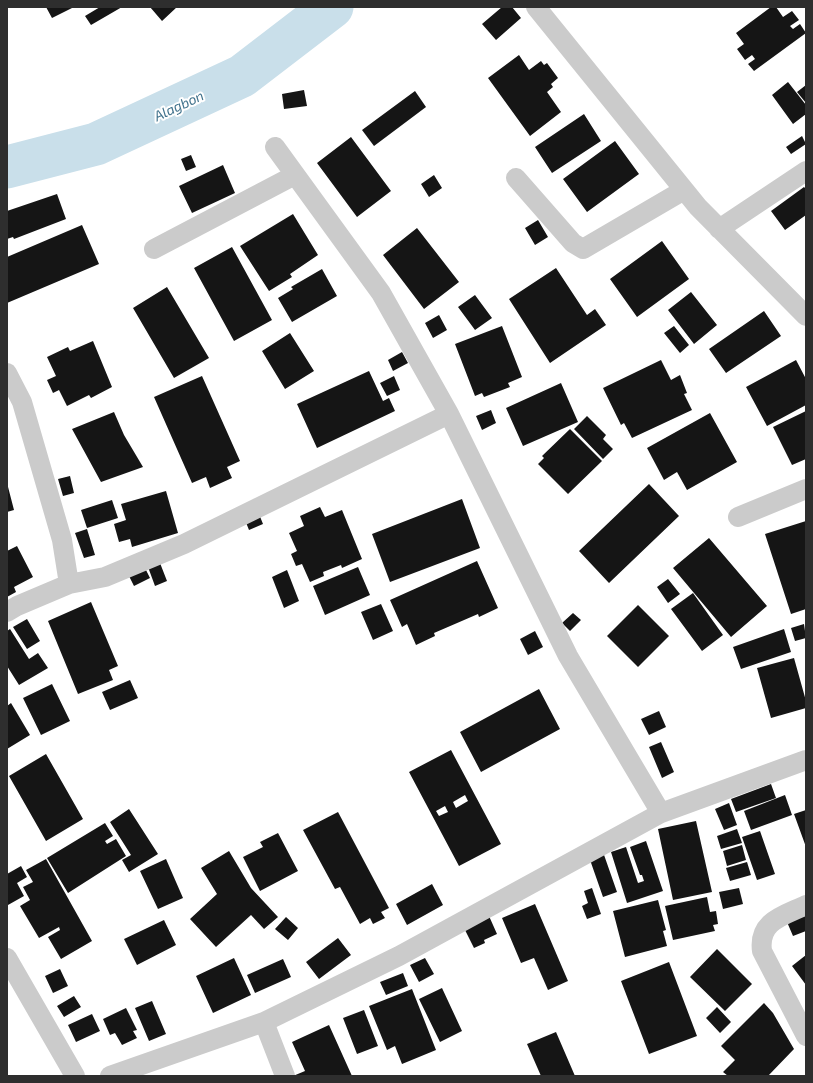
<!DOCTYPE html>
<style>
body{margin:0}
#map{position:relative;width:813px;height:1083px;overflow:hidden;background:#fff;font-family:"Exo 2",sans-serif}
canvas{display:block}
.frame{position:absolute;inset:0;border:8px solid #2e2e2e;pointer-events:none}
</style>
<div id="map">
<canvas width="813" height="1083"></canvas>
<div class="frame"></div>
</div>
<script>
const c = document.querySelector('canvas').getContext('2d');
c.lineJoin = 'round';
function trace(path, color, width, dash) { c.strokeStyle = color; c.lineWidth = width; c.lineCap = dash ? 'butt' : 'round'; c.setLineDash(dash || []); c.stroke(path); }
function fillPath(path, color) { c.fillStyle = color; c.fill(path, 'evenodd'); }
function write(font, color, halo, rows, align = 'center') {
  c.font = font + ' "Exo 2",sans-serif'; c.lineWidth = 4; c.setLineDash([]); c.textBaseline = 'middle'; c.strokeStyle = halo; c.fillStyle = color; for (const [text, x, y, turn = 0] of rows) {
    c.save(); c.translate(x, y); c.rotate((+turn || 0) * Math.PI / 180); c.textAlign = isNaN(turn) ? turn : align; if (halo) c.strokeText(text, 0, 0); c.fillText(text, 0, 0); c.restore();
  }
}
const river = new Path2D(`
 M7 167 96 144 242 76 332 7`);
const building = new Path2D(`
 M46 7H74L52 18Z
 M100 7H122L91 25 85 16Z
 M150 7H177L162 21Z
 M502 7H512L521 18 496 40 482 24Z
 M771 7H776L783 17 792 11 799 20 790 26 793 29 800 24 806 33 754 71 748 64 755 59 752 55 745 60 737 49 744 44 736 33Z
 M519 55 529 70 541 61 544 65 547 63 558 78 551 84 553 87 547 92 561 112 530 136 488 78Z
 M788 82 806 105V114L793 124 772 95Z
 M806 85V103L797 92Z
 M304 90 307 106 284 109 282 94Z
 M415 91 426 107 374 146 362 130Z
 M584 114 601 141 552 173 535 147Z
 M802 136 806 144 791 154 786 147Z
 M351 137 391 191 357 217 317 163Z
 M615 141 639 174 587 212 563 179Z
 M191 155 196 167 186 171 181 159Z
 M223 165 235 193 192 213 179 186Z
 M434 175 442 188 429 197 421 184Z
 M804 187 806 189V215L785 230 771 211Z
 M57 194 66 219 14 239 13 237 7 239V211Z
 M293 214 318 255 290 274 292 277 269 291 240 246Z
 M538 220 548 237 535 245 525 228Z
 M82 225 99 264 7 303V257Z
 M417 228 459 282 424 309 383 255Z
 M662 241 689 279 637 317 610 279Z
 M232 247 272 320 234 341 194 268Z
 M556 268 587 315 595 309 606 325 550 363 509 299Z
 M322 269 337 296 292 322 278 298 293 289 291 287Z
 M167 287 209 358 174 378 133 308Z
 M691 292 717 325 694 344 668 310Z
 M475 295 492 318 475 330 458 307Z
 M764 311 781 336 726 373 709 349Z
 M439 315 447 330 433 338 425 323Z
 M502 326 522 377 508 383 510 387 484 397 482 393 475 396 455 344Z
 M674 326 689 345 680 353 664 333Z
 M290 333 314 371 285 389 262 351Z
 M93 341 112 387 91 398 89 395 67 406 59 390 53 393 47 380 56 376 47 357 68 347 70 351Z
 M402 352 408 363 393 371 388 360Z
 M661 360 671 380 680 375 687 393 684 394 692 410 632 438 624 423 621 425 603 388Z
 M796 360 806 379V405L767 426 746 387Z
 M369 371 383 401 389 398 395 411 317 448 297 404Z
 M202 376 240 461 227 467 232 478 210 488 206 477 192 483 154 397Z
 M394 376 400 390 387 396 380 383Z
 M561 383 578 422 523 446 506 408Z
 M491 410 496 423 482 430 476 416Z
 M806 411V459L792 465 773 427Z
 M114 412 124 435 143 467 101 482 72 429Z
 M710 413 737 462 687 490 677 472 664 480 647 448Z
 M587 416 606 435 603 439 613 449 603 459 574 429Z
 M570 429 602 461 568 494 538 464 544 458 542 456Z
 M70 476 74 493 63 496 58 479Z
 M7 483 14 510 7 512Z
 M649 484 679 516 609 583 579 551Z
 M166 491 178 533 132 547 130 539 119 542 114 524 126 520 121 504Z
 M462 499 480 548 390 582 372 534Z
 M112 500 118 518 87 528 81 510Z
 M320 507 325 517 342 510 362 559 342 568 341 565 323 572 324 576 310 582 302 564 296 566 291 554 297 551 289 533 304 526 300 516Z
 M259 514 263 524 249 530 245 520Z
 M806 521V609L791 614 765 534Z
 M87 529 95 555 84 558 75 533Z
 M709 538 767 606 731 637 673 568Z
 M17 546 33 577 14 587 16 592 7 597V551Z
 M477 561 498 608 479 617 478 614 434 633 435 636 416 645 407 624 402 627 390 600Z
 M160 563 167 581 155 586 148 567Z
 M143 564 150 578 134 586 127 572Z
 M358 567 370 595 325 615 313 586Z
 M287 570 299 601 284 608 272 577Z
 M668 579 680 594 668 603 657 587Z
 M693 593 723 635 702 651 671 609Z
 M91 602 118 666 109 670 113 680 78 694 48 621Z
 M381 604 393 631 373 640 361 612Z
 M638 605 669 636 638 667 607 636Z
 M573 613 581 620 570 631 562 623Z
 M27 619 40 641 27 649 13 627Z
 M804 624 806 638 795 641 791 628Z
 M10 629 29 659 38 653 48 668 19 685 7 666V631Z
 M784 629 791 652 741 669 733 647Z
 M535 631 543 647 528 655 520 639Z
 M794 658 806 701V708L771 718 757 668Z
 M130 680 138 698 110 710 102 692Z
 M52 684 70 721 41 735 23 698Z
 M539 689 560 729 481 772 460 732Z
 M11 703 30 735 7 749V706Z
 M659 711 666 727 649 735 641 719Z
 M661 742 674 772 662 778 649 747Z
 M451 750 501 844 459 866 409 772ZM465 795 468 801 456 808 453 802ZM445 806 448 812 439 816 436 811Z
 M46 754 83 819 46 841 9 776Z
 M771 784 776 798 736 812 731 799Z
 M785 795 792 815 751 830 744 811Z
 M729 803 737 825 724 830 715 809Z
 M129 809 158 854 129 872 122 860 131 855 110 822Z
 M806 810V847L794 814Z
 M338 812 389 908 381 912 385 918 373 924 370 918 360 924 340 887 335 889 303 830Z
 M696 821 712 892 673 900 658 829Z
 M105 823 113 836 105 841 107 844 116 839 126 856 68 893 47 858Z
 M737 829 742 843 721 849 717 836Z
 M760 831 775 874 757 880 742 837Z
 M278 833 298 871 260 891 243 857 263 847 260 842Z
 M646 841 663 891 627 903 611 852 626 847 638 883 644 881 642 875H640L630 847Z
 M742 845 746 860 727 866 723 851Z
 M229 851 251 888 278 917 264 929 251 915 216 947 190 919 217 894 201 868Z
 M603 852 617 892 603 897 589 857Z
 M46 859 92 941 61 959 48 937 60 930 59 927 39 938 20 906 30 900 23 887 33 882 26 870Z
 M166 859 183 898 158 909 140 871Z
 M747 862 751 875 730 881 726 868Z
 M21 866 27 877 17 883 24 896 8 905 7 874Z
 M432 884 443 905 407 925 396 904Z
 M592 888 601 914 587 919 582 906 588 903 584 891Z
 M739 888 743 904 723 909 719 892Z
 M707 897 710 912 716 911 718 924 713 925 715 931 673 940 665 906Z
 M658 900 666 930 663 931 667 946 625 957 613 911Z
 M535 904 568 981 548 990 534 958 521 963 502 918Z
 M806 915V931L793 936 787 922Z
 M489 916 497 934 484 940 485 943 474 948 464 928Z
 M286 917 298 928 288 940 275 929Z
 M164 920 176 945 137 965 124 939Z
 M338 938 351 955 319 979 306 962Z
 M717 949 752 984 725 1011 690 977Z
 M806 955V985L792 966Z
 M234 958 251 995 213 1013 196 976Z
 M425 958 434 974 419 982 410 965Z
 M283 959 291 977 255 993 247 975Z
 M669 962 697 1036 649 1054 621 981Z
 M60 969 68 986 53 993 45 976Z
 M403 973 408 986 386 995 380 982Z
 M442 988 462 1031 440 1042 419 999Z
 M412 989 436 1050 402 1064 395 1046 387 1050 369 1006Z
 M74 996 81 1007 64 1017 57 1006Z
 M152 1001 166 1034 149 1041 135 1008Z
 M764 1003 773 1013 794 1049 768 1076H728L723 1072 735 1060 721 1046Z
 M717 1007 731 1022 720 1033 706 1018Z
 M126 1008 137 1030 133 1031 137 1038 122 1045 115 1033 110 1035 103 1019Z
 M364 1010 378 1046 357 1054 343 1018Z
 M92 1014 100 1031 76 1042 68 1025Z
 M329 1025 352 1076H293L305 1071 292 1042Z
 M556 1032 575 1076H541L527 1044Z`);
const street = new Path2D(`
 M536 7 698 207 806 316
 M275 147 381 293 449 414 568 656 661 813
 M516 178 573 243 583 249 684 190
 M719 229 806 171
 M154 249 295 175
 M7 373 22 402 62 540 69 584
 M738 517 806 489
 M7 612 17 606 69 584 105 577 184 544 449 414
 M806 905C783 916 758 921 762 951L806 1036
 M7 958 75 1076
 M264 1022 285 1076
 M110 1076 264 1022 399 956 661 813 806 760`);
const waterNames = [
 ["Alagbon",179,106,-25]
];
trace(river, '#c9dfea', 43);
fillPath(building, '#151515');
trace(street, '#cbcbcb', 20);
write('italic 14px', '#40728c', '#fff', waterNames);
</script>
